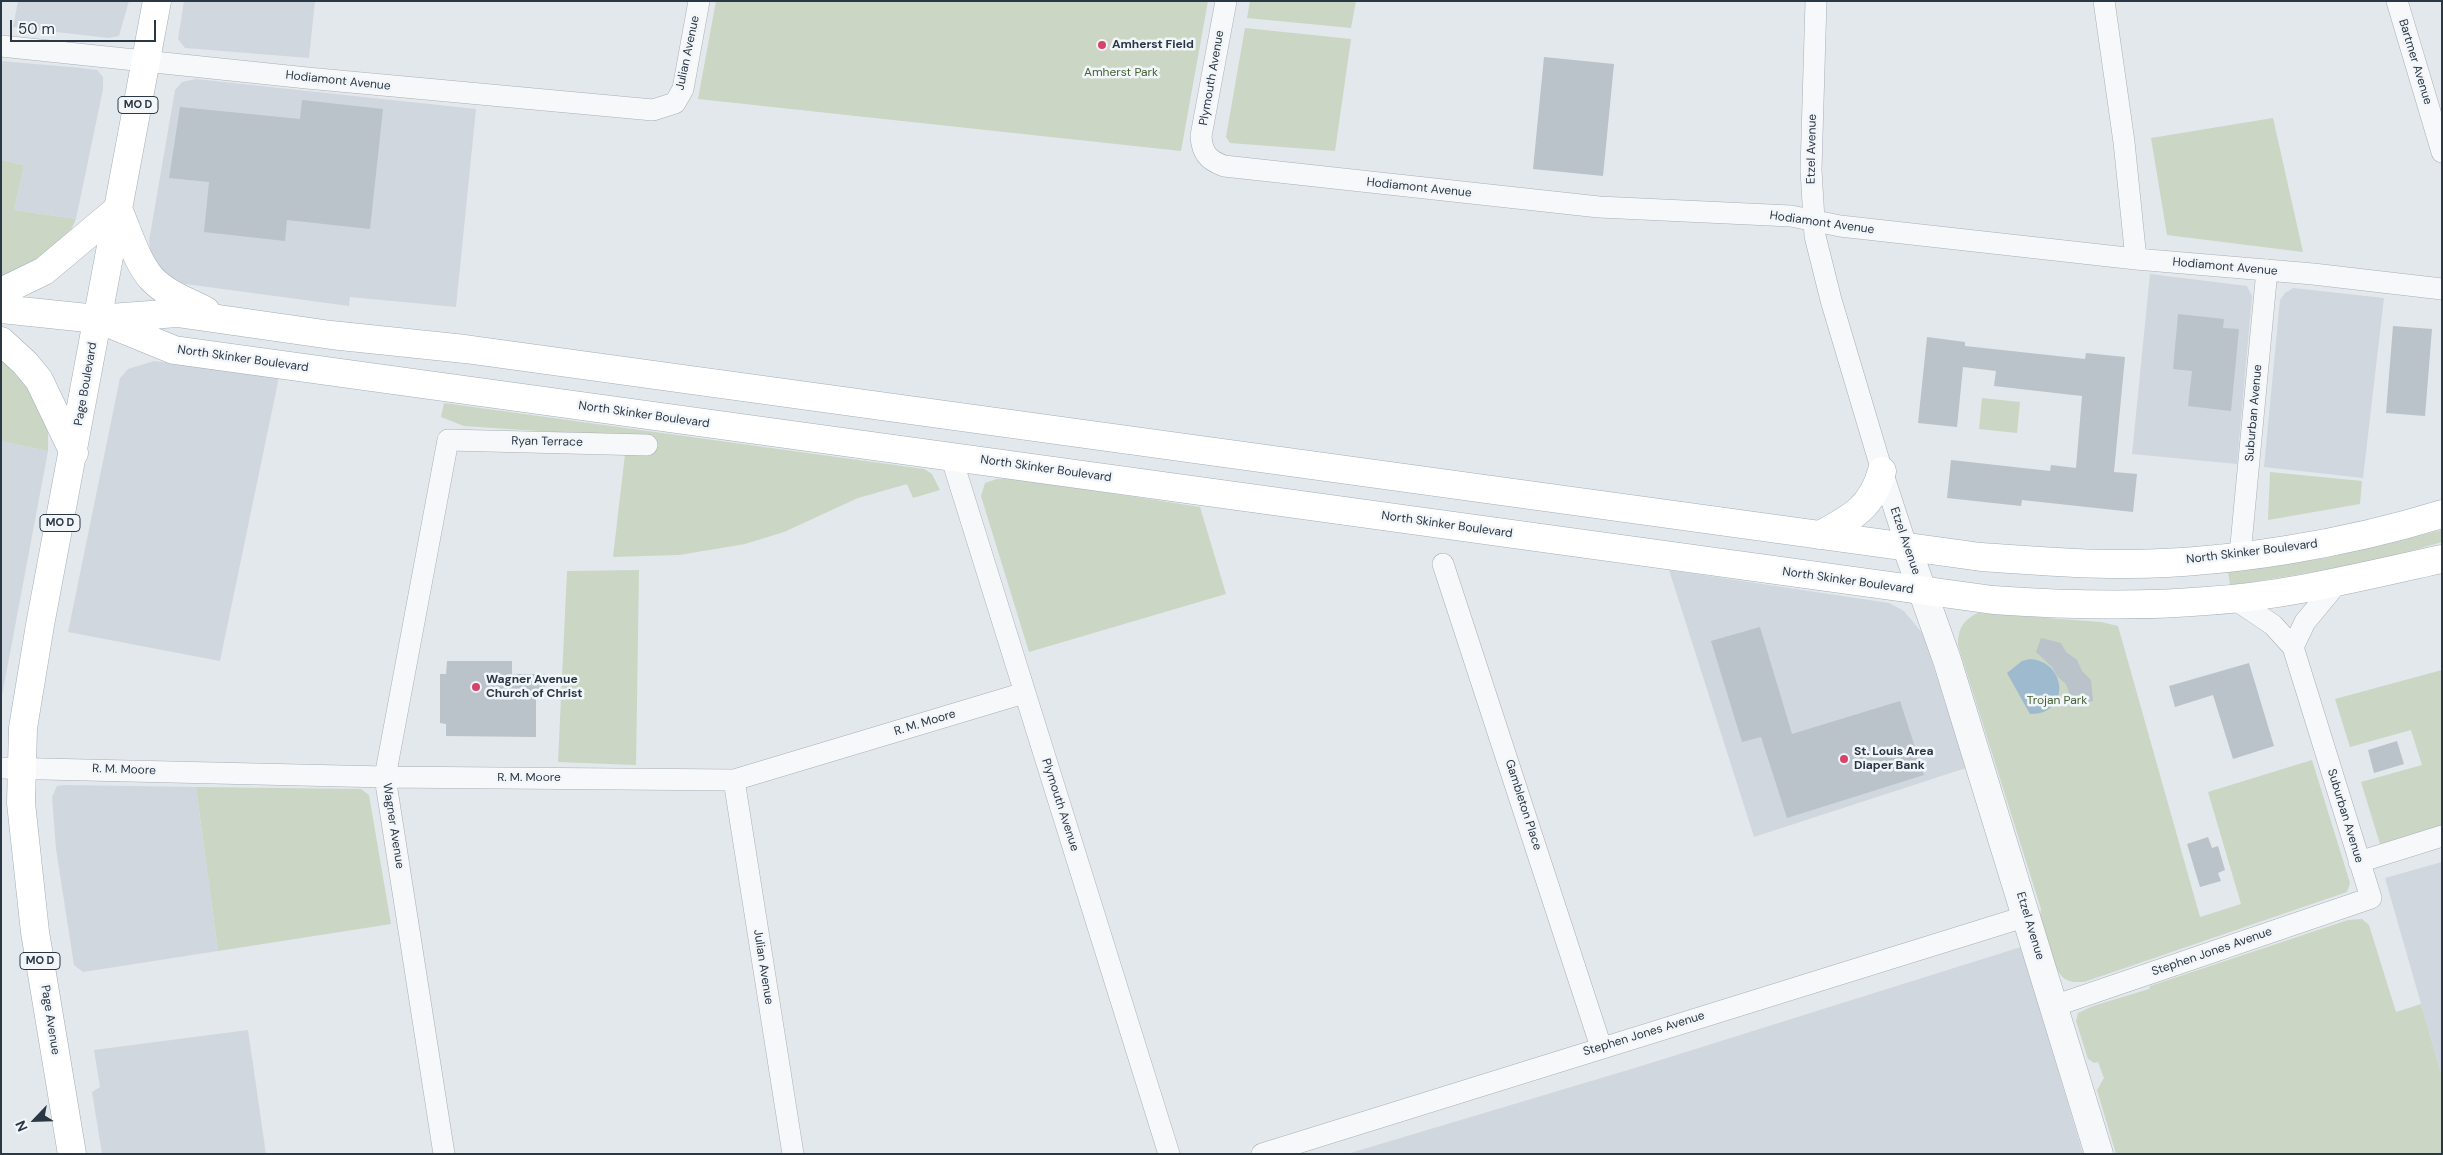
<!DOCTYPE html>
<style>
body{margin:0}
#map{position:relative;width:2443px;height:1155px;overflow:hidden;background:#e3e8ec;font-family:"DM Sans",sans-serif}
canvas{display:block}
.frame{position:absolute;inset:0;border:2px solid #2a3745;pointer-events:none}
.north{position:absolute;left:10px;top:1095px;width:50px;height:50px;-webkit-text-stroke:4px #f3f6f9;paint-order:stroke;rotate:246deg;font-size:14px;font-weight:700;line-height:20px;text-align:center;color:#2a3745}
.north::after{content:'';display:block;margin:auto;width:18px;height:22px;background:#2a3745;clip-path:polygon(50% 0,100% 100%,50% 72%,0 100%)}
.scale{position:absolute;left:10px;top:20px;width:146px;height:22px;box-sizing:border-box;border:2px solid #2a3745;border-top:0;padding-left:6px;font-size:15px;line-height:18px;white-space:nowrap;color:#2a3745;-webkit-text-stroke:4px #f3f6f9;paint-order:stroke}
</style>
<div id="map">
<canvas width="2443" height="1155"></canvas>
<div class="frame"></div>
<div class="north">N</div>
<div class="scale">50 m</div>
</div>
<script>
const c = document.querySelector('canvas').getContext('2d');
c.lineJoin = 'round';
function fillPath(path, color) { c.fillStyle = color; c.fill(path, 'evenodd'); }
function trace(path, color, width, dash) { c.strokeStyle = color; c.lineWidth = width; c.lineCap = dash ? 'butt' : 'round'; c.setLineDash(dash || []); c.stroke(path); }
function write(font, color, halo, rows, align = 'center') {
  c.font = font + ' "DM Sans",sans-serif'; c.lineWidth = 5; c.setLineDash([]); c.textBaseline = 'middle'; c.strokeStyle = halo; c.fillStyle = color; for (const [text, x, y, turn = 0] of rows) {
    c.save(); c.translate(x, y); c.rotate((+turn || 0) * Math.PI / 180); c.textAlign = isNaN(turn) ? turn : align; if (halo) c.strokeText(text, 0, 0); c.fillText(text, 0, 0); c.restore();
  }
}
const built = new Path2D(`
 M18 1H129L119 36 108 38 13 27Z
 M184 1H315L309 58 185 48 178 39Z
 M1 61 81 68 97 70 103 77V89L76 219 14 210 24 165 1 160Z
 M196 79 476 109 456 307 350 297 349 306 178 283 161 274 152 260 149 241 175 90 182 82Z
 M2150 274 2247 286 2252 296 2237 464 2132 454Z
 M2293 288 2384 298 2363 478 2264 467 2280 300 2285 293Z
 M154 361 279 377 220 661 68 632 120 378 128 369Z
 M1 441 48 451 1 701Z
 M1669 570 1889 603 1904 611 1923 634 1966 768 1754 837Z
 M65 785 196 787 218 951 83 972 74 965 56 849 52 797 57 786Z
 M2442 862V1077L2385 878Z
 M2021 947 2083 1154H1347L1638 1067Z
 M248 1030 266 1154H102L92 1092 100 1087 94 1050Z`);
const green = new Path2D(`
 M716 1H1208L1181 151 698 99Z
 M1250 1H1356L1351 28 1247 18Z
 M1245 28 1351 39 1335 151 1230 143 1226 137Z
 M2273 118 2303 252 2167 235 2151 138Z
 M1 160 24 165 14 210 76 219 70 232 53 253 1 278Z
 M1 353 21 369 48 429V451L1 441Z
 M1982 398 2020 402 2017 433 1979 429Z
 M444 403 924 469 932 474 940 490 913 498 907 484 858 498 784 532 745 544 679 555 613 557 627 437 464 426 441 417Z
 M2270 472 2362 481 2360 504 2268 520Z
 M1013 478 1200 507 1226 594 1029 652 981 496 985 483 997 479Z
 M2442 530V542C2373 563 2301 575 2230 585L2228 571 2326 558Z
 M639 570 636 765 558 762 567 571Z
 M1978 613 2101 622 2118 626 2200 917 2241 904 2208 792 2312 760 2350 883 2347 892 2084 982C2077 982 2072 983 2065 979 2052 970 2037 923 2041 909L1958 645C1958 629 1963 620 1978 613Z
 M2442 670V825L2380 844 2361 782 2422 765 2411 730 2350 747 2335 699Z
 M196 787 361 789 369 795 391 924 218 951Z
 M2362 919 2369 925 2396 1012 2421 1004 2442 1077V1154H2116L2097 1090 2104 1078 2098 1062 2094 1063 2088 1059 2076 1021 2078 1013 2093 1006 2149 989 2150 986 2348 920Z`);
const water = new Path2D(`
 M2030 659C2068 662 2070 715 2030 714L2007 673 2022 661Z`);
const building = new Path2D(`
 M1544 57 1614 64 1603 176 1533 169Z
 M302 100 383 109 370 229 287 220 285 241 204 232 209 182 169 178 180 107 300 119Z
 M2178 314 2224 319 2223 328 2239 329 2231 411 2188 406 2192 371 2173 369Z
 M2393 326 2432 329 2425 416 2386 413Z
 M1927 337 1965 342V346L2085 359 2086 353 2125 357 2114 472 2137 474 2133 512 2022 500 2021 506 1947 498 1951 460 2050 471 2051 465 2076 468 2082 396 1994 386 1996 371 1963 367 1957 427 1918 423Z
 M1760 627 1792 734 1900 701 1924 775 1787 818 1761 737 1742 742 1711 641Z
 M2041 638 2061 643 2066 652 2077 660 2082 671 2091 680 2093 701 2074 705 2066 684 2058 677 2052 667 2036 652Z
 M447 661H512V674H545V695H536V737L446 736V724L440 723V674H446Z
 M2249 663 2274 746 2233 759 2213 695 2175 707 2169 686Z
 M2397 741 2404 764 2374 773 2368 750Z
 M2208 837 2212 848 2218 846 2225 870 2218 873 2221 881 2200 887 2187 844Z`);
const minor = new Path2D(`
 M1226 1 1201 136C1202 153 1208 160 1224 166L1599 207 1791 216 1840 226 2136 259 2313 274 2442 289
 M1816 1 1811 170 1815 236 1831 300 1882 471 1907 548
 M2104 1 2124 142 2136 259
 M2397 1 2442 152
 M1 46 307 78 653 110 675 103 683 89 699 1
 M951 456 1169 1154
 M2240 555 2267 270
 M1443 564 1601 1047
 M2293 647 2305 622 2338 582
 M1 768 385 777 734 780 1024 693
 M734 780 793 1154
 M2359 862 2442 836
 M2054 1006 2371 898 2293 647 2273 625 2233 598
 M444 1154 385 777 448 440 647 445
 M1262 1154 2027 916`);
const tertiary = new Path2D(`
 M1907 548 1947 660 2099 1154`);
const primary = new Path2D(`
 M118 209C127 229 137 263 152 279 166 294 189 302 206 311
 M1 292 44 271 118 209
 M1 309 97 319 177 313 331 335 465 349 1981 557C2030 560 2079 565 2129 564 2231 563 2345 544 2442 514
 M103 321 174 350 1993 600C2065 605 2135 607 2206 601 2286 596 2364 576 2442 559
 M1 341 25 363 39 380 74 453
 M1820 535C1851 518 1872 508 1882 471
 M72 1154 35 932 21 803 23 728 40 625 157 1`);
const markers = [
 [1102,45,5,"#d6436b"],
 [476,687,5,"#d6436b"],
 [1844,759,5,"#d6436b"]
];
const shields = [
 [138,105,40],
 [60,523,40],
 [40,961,40]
];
const shieldNames = [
 ["MO D",138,105],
 ["MO D",60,523],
 ["MO D",40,961]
];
const poiNames = [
 ["Amherst Field",1112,45],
 ["Wagner Avenue",486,680],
 ["Church of Christ",486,694],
 ["St. Louis Area",1854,752],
 ["Diaper Bank",1854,766]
];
const streetNames = [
 ["Julian Avenue",688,53,-78],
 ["Bartmer Avenue",2415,62,73],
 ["Plymouth Avenue",1212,78,-80],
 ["Hodiamont Avenue",338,81,6],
 ["Etzel Avenue",1812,149,-89],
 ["Hodiamont Avenue",1419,188,6],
 ["Hodiamont Avenue",1822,223,8],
 ["Hodiamont Avenue",2225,267,5],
 ["North Skinker Boulevard",243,359,8],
 ["Page Boulevard",86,384,-80],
 ["Suburban Avenue",2254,413,-85],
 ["North Skinker Boulevard",644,415,8],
 ["Ryan Terrace",547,442,1],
 ["North Skinker Boulevard",1046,469,8],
 ["North Skinker Boulevard",1447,525,8],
 ["Etzel Avenue",1905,541,71],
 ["North Skinker Boulevard",2252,552,-7],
 ["North Skinker Boulevard",1848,581,8],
 ["R. M. Moore",925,723,-17],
 ["R. M. Moore",124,770,2],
 ["R. M. Moore",529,778],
 ["Plymouth Avenue",1060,805,72],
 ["Gambleton Place",1523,805,72],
 ["Suburban Avenue",2345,816,73],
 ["Wagner Avenue",393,826,81],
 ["Etzel Avenue",2030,926,73],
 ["Stephen Jones Avenue",2212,952,-19],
 ["Julian Avenue",763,967,81],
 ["Page Avenue",50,1020,81],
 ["Stephen Jones Avenue",1644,1034,-17]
];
const parkNames = [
 ["Amherst Park",1121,73],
 ["Trojan Park",2057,701]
];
fillPath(built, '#d1d7de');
fillPath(green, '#cbd6c4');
fillPath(water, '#9dbace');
fillPath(building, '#bac2ca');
trace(minor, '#a8afb7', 22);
trace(tertiary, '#a8afb7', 29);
trace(primary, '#a2aeb8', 29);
trace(minor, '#f6f8fa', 21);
trace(tertiary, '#f6f8fa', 28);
trace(primary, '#fff', 28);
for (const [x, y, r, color] of markers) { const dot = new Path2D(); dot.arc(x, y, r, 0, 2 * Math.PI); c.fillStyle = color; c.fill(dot); trace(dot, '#f3f6f9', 2); }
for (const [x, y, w] of shields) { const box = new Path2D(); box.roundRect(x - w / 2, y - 8.5, w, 17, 4); c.fillStyle = '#f3f6f9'; c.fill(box); trace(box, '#2a3745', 1); }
write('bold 11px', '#2a3745', null, shieldNames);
write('bold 12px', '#2a3745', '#f3f6f9', poiNames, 'left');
write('12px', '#2a3745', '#f3f6f9', streetNames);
write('12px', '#446236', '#f3f6f9', parkNames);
</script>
